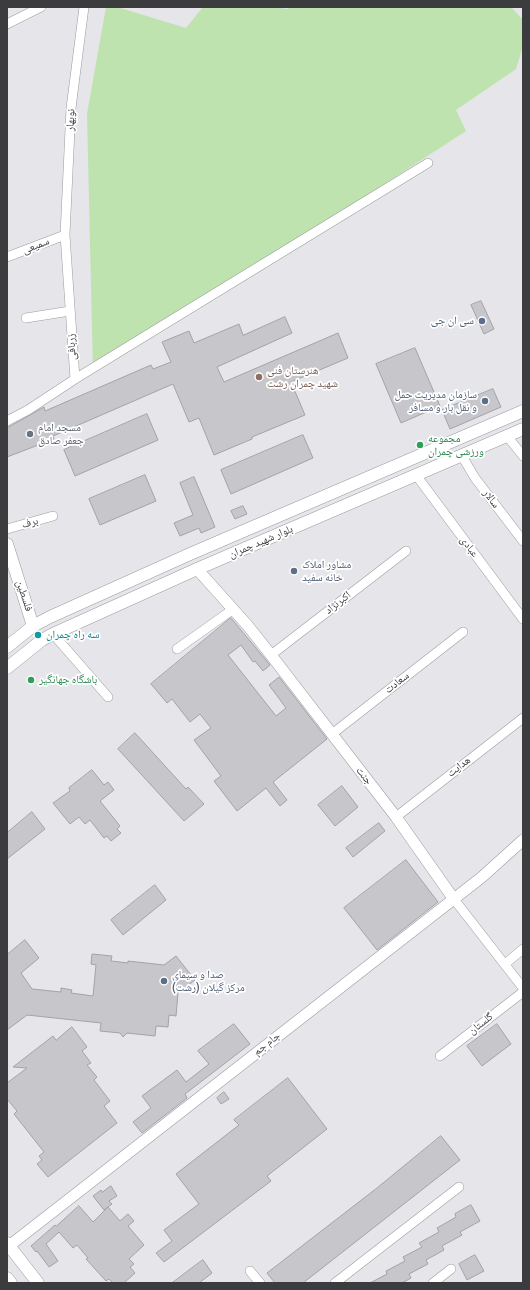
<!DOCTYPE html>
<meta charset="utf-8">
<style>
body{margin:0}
#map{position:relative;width:530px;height:1290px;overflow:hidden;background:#e5e5ea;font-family:Signika,sans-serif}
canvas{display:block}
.frame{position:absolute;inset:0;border:8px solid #3c3c3e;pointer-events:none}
</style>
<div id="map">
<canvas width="530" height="1290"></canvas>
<div class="frame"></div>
</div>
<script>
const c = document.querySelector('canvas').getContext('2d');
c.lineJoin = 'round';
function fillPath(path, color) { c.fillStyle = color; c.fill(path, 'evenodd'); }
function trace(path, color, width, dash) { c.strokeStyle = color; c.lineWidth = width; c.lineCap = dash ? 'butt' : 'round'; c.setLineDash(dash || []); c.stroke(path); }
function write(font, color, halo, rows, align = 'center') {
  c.font = font + ' Signika,"Noto Naskh Arabic",sans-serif'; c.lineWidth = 3.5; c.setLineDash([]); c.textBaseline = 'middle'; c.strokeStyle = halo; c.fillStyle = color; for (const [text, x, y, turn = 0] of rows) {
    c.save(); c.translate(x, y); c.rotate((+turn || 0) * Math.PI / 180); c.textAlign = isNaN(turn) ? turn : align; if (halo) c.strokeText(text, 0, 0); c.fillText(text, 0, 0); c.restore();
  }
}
const green = new Path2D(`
 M106 7H117L186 28 203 7H273L288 9 290 7H511L523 20V46L516 69 456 110 466 131 93 373 87 114Z`);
const building = new Path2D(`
 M481 301 494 329 484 334 471 305Z
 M285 317 292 333 217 367 224 382 338 333 348 358 291 382 305 415 252 437V439L214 455 199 418 189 422 173 384 53 436 54 439 7 457V428L44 407 45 411 151 365 153 369 171 362 162 342 189 331 194 343 239 324 243 335Z
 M415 348 440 406 401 423 376 364Z
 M493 389 501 407 450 429 442 410Z
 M147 414 158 440 75 476 64 450Z
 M303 435 313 458 231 494 221 470Z
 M145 475 156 501 100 525 89 499Z
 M194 477 215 527 201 533 199 528 180 536 174 523 193 515 180 483Z
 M243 506 247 514 235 519 231 511Z
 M231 618 270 665 263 671 255 661 253 662 241 645 228 655 276 716 286 708 269 685 279 677 327 739 273 782 287 800 280 806 266 788 237 811 214 781 221 776 194 740 211 728 200 714 190 722 172 699 167 703 151 684Z
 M135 733 186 789 188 787 204 804 184 821 118 749Z
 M92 770 104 785 108 782 114 790 100 801 120 826 117 829 121 833 111 841 107 836 104 838 90 820 85 824 79 817 70 824 53 803 70 791 69 788Z
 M342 786 358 807 335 826 318 805Z
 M32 812 45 829 7 859V833Z
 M379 823 385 831 353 857 346 848Z
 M406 860 438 902 377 950 344 908Z
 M155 885 166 900 123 935 111 920Z
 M25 940 39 958 21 973 32 989 61 992V988L72 990 71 993 93 996 96 965 91 964 92 954 112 956 111 961 128 963V961L164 965 176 956 195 980 178 993 176 1016 169 1015 168 1027 156 1026 155 1036 127 1033 123 1037 120 1033 100 1031 101 1023 27 1015 7 1030V955Z
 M234 1024 250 1044 185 1094 187 1098 142 1133 133 1122 151 1108 142 1096 177 1070 186 1082 209 1064 198 1051Z
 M497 1024 511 1044 482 1066 467 1046Z
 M72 1027 87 1047 82 1051 91 1063 87 1065 97 1077 94 1080 110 1101 104 1106 117 1123 48 1177 37 1164 42 1160 39 1156 44 1152 14 1114 17 1111 7 1099V1083L27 1068 13 1067 53 1036 56 1040Z
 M288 1078 327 1129 267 1176 271 1181 164 1262 156 1253 172 1241 164 1230 199 1204 176 1174 239 1125 234 1120Z
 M224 1092 229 1099 221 1104 217 1098Z
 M441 1136 460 1160 303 1283H275L267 1273 377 1188Z
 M111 1186 117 1196 109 1201 112 1204 104 1210 93 1196 101 1190 102 1192Z
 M471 1205 480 1221 460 1232 462 1235 442 1246 444 1250 426 1260 428 1264 409 1274 411 1278 402 1283H370L387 1274 386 1271 405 1261 403 1257 422 1247 419 1243 439 1232 437 1228 456 1217 455 1214Z
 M79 1206 93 1222 108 1207 120 1221 128 1214 134 1221 128 1226 144 1245 129 1259 134 1264 130 1267 135 1273 124 1283H113L109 1279 106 1281 86 1259 88 1258 77 1245 73 1248 59 1232 46 1244 58 1261 49 1267 37 1251 36 1252 31 1246 55 1225 56 1226Z
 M475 1255 484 1271 467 1280 459 1264Z
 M203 1260 212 1273 199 1283H172Z`);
const minor = new Path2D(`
 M7 24 41 7
 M7 257 65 235
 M26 318 70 311
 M75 379 65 235 71 108 84 7
 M7 421 28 410 75 379 428 163
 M507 436 523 456
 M462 456 475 478 523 541
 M416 475 523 619
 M7 529 53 516
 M53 634 108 697
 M177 649 232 610
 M271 655 406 551
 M332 734 463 632
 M396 817 523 718
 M453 898 523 988
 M505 964 523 949
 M440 1056 523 992
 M250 1271 260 1283
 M335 1283 459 1187
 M433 1283 451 1269`);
const tertiary = new Path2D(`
 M197 569 248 626 271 655 396 817 453 898
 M9 1246 482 877 523 840`);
const secondary = new Path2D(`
 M7 544 33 626
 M7 647 33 626 50 617 190 554 523 411
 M7 668 42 640 53 634 197 569 523 429
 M7 1243 38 1283
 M7 1278 11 1283`);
const markers = [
 [482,321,4,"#5c6f8a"],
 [259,377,4,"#8d6e63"],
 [485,401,4,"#5c6f8a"],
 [30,434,4,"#6b7280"],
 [420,445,4,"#2e9e5b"],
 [294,571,4,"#5c6f8a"],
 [38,635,4,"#0f9aa8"],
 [31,680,4,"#2e9e5b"],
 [164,981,4,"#5c6f8a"]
];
const streetNames = [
 ["نوبهار",71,120,-87],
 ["سمیعی",36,246,-21],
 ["زربافی",72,347,-94],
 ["سالار",491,499,53],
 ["برف",30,523,-15],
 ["بلوار شهید چمران",261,542,-23],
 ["عبادی",469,547,53],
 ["فلسطین",24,596,72],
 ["اکبرنژاد",338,603,-38],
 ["سعادت",397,683,-38],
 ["هدایت",459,767,-38],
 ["جنت",364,776,52],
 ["گلستان",481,1024,-38],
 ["جام جم",267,1044,-38]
];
const serviceNames = [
 ["سی ان جی",474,321],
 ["سازمان مدیریت حمل",477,395],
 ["و نقل بار و مسافر",477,408],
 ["مشاور املاک",302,565,"left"],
 ["خانه سفید",302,578,"left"],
 ["صدا و سیمای",172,975,"left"],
 ["مرکز گیلان (رشت)",172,988,"left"]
];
const educationNames = [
 ["هنرستان فنی",267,371],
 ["شهید چمران رشت",267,384]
];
const worshipNames = [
 ["مسجد امام",38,428],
 ["جعفر صادق",38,441]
];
const leisureNames = [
 ["مجموعه",428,439],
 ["ورزشی چمران",428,452],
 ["باشگاه جهانگیر",39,680]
];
const cultureNames = [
 ["سه راه چمران",46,635]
];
fillPath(green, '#bee3af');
fillPath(building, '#c6c6cb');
trace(building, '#a2a2a7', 1);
trace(minor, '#9c9ca0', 10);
trace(tertiary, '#9c9ca0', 12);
trace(secondary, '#9c9ca0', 13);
trace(minor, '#fff', 9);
trace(tertiary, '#fff', 11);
trace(secondary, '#fff', 12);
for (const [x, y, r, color] of markers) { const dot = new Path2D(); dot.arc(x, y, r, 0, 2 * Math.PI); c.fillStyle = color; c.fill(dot); trace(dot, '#fff', 1.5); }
write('11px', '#3c3c3e', '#fff', streetNames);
write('11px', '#4e5e75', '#fff', serviceNames, 'right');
write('11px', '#785e54', '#fff', educationNames, 'left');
write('11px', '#5b616d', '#fff', worshipNames, 'left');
write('11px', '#27864d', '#fff', leisureNames, 'left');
write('11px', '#0d838f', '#fff', cultureNames, 'left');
</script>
